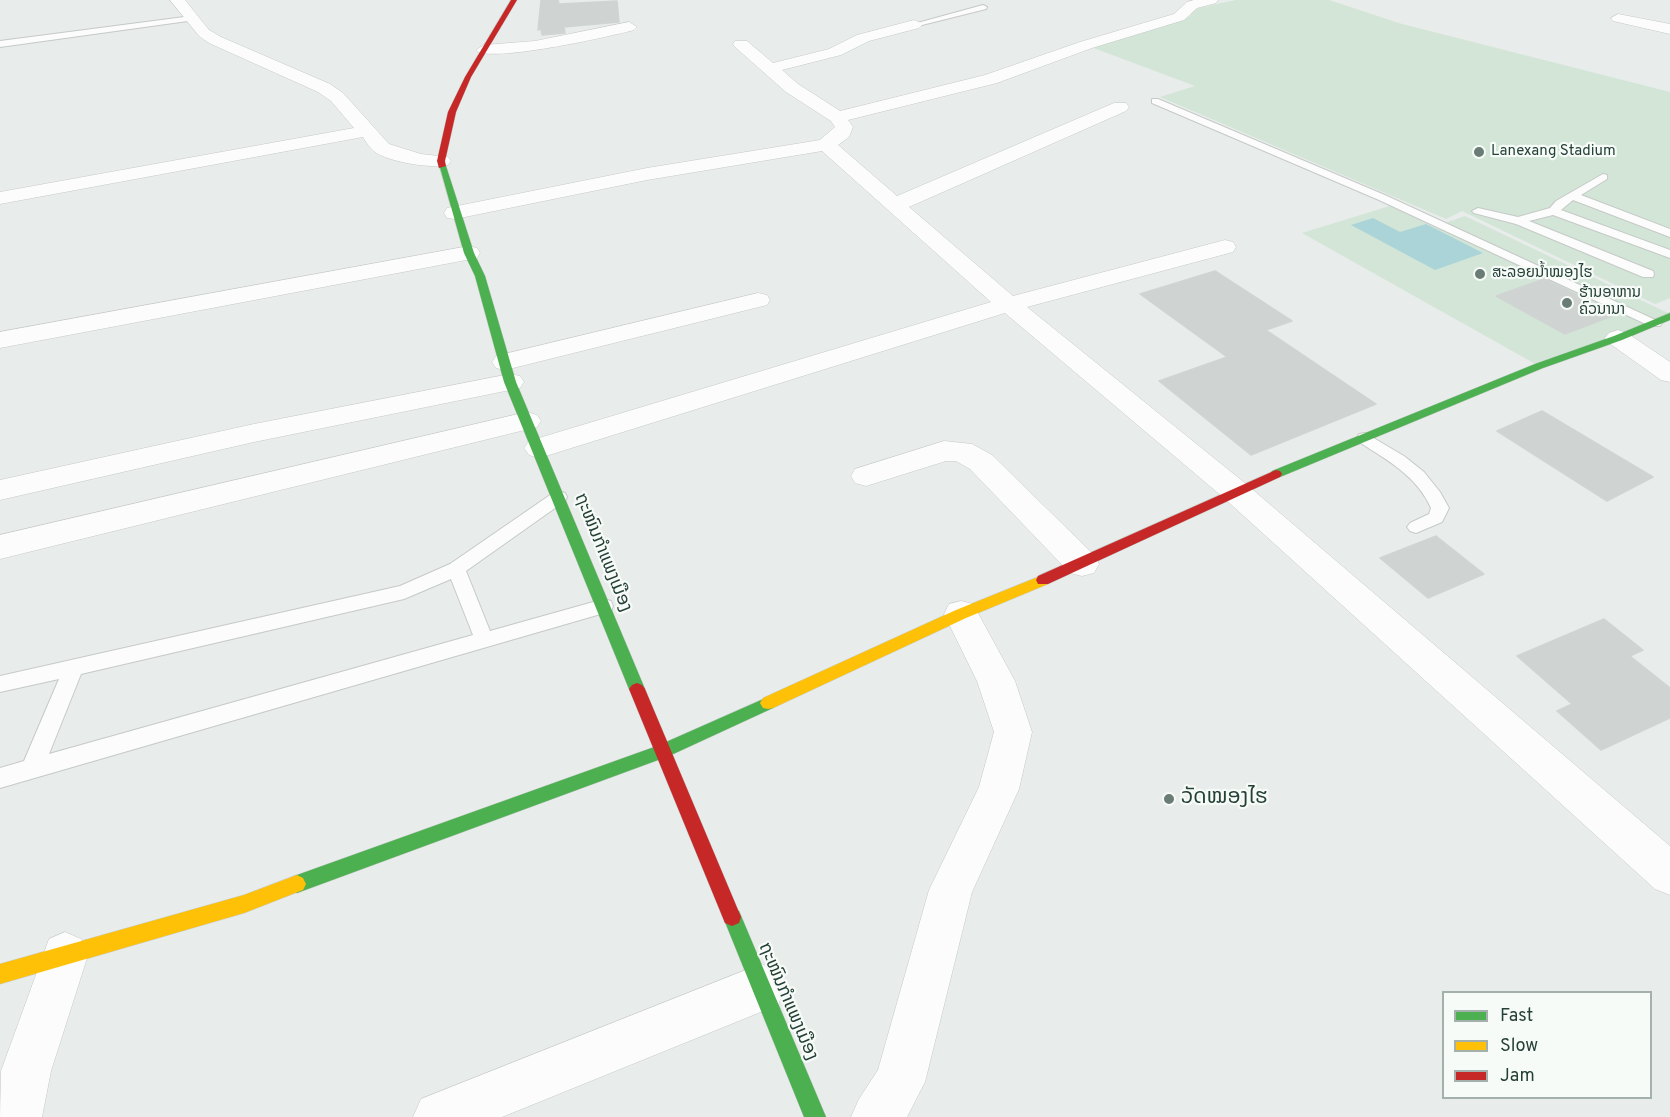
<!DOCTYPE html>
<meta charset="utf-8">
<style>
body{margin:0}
#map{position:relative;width:1670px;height:1117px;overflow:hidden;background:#e8ecea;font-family:Overpass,sans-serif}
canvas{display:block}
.legend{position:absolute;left:1442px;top:991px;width:210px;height:108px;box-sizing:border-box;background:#f7fbf8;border:2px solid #a3b0ab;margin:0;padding:8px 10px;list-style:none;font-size:18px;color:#254038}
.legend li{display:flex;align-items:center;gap:12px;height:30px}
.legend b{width:30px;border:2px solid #a3b0ab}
</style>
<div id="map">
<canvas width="1670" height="1117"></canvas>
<ul class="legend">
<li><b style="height:8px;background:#4caf50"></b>Fast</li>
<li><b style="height:8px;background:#ffc107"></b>Slow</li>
<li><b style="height:8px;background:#c62828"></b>Jam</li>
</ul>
</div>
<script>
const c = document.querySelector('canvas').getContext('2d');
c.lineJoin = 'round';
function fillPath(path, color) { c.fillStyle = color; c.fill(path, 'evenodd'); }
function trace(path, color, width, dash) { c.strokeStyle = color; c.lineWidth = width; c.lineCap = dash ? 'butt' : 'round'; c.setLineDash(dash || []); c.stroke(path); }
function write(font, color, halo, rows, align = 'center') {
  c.font = font + ' Overpass,"Noto Sans Lao",sans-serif'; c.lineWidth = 4.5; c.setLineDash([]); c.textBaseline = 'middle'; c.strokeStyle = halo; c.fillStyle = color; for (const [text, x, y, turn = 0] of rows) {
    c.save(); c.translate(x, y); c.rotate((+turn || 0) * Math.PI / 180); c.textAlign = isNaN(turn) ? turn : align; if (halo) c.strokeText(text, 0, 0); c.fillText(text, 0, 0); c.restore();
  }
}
const green = new Path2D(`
 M1236 0H1329L1402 24 1670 92V298L1655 304 1462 211 1446 219 1160 97 1195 86 1091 47 1191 16 1190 10Z
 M1393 205 1436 226 1465 216 1670 314 1539 366 1302 233Z`);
const water = new Path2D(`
 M1373 218 1400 232 1426 224 1483 253 1435 270 1351 225Z`);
const building = new Path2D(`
 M541 0H558L559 4 617 1 619 22 564 27 565 33 542 35 541 29 538 30Z
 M1215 271 1292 321 1266 330 1376 404 1251 455 1159 381 1227 357 1140 294Z
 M1544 279 1567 290 1615 315 1565 334 1496 296Z
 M1542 411 1653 477 1607 501 1497 431Z
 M1436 536 1484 574 1428 598 1380 558Z
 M1604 619 1643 650 1630 656 1670 688V718L1601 750 1557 711 1572 704 1517 656Z`);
const lane = new Path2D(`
 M983 5 987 7 986 9 914 27 910 25Z
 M192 16H195V20L0 47V41Z
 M1152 99H1158L1387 196 1662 323 1660 326H1650L1379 200 1152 103Z
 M1603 174 1607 175V179L1581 195 1670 229V237L1573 200 1561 210 1670 250V258L1553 215 1529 221 1653 271 1654 274 1653 277H1643L1516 224 1474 213 1472 211 1478 208 1518 217 1550 208 1556 201Z
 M1365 433 1404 456 1424 472 1440 492 1449 508 1442 522 1416 533 1410 531 1407 527 1410 523 1429 514 1431 508C1417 476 1387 460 1359 442L1357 438 1359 434Z
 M559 491 565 493 567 497 565 501 466 571 490 631 604 599 611 601 613 606 611 611 0 788V768L24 761 59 679 0 692V676L400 586 450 564 553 493ZM451 579 473 635 49 754 81 674 404 599Z`);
const street = new Path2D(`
 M170 0H185L209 30 221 37 330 84 343 93 389 144 421 154 448 157 451 161 448 165C432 169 389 162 375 152 370 148 366 142 363 137L0 204V192L354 128 331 101 318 92 209 43 199 36Z
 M1194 0H1218L1216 3 1197 8 1184 20 1092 48 997 83 848 120 853 127 849 137 838 145 897 196 1114 103H1126L1129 107 1126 111 909 207 1013 296 1225 240 1233 242 1236 247 1233 252 1027 307 1246 484 1670 846V895L1655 889 1224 498 1005 313 549 455 539 458 529 455 524 448 529 441 991 302 822 151 647 180 455 219 447 218 444 213 447 208 647 168 820 140 835 127 831 121 786 92 735 47 733 44 735 41H747L773 63 829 49 857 35 914 20 919 22 922 25 919 28 869 41 841 55 782 70 798 84 840 111 985 75 1080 42 1174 14 1187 2Z
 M1618 14 1670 24V34L1613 21 1611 18Z
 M629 22 637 27 634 30C612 36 487 64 476 50L484 45 535 41Z
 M469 246 477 248 480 253 477 258 0 348V332Z
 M758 293 767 295 770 300 767 305 505 370 496 368 492 362 496 356Z
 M1618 330 1627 333 1670 362V382L1661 380 1609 343 1605 338 1609 333Z
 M510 374 520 376 524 382 520 388 254 442 0 500V480L254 424Z
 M527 412 537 415 541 421 537 427 0 559V535Z
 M944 441 972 444 992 455 1094 555 1099 564 1094 573 1082 576 1070 573 970 469 956 461H946L866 486 855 483 851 476 855 469Z
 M961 601 973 604 1015 681 1032 732 1019 789 972 892 925 1082 907 1117H851L859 1099 878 1070 929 890 979 787 994 732 977 681 944 614 949 604Z
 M65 932 81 939 88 955 51 1071 42 1117H0L1 1071 49 939Z
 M761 964 778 971 785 988 778 1005 502 1117H413L421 1099Z`);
const fast = new Path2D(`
 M439 164 446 166 474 253 485 276 516 382 645 689 642 693 637 695 632 693 629 689 504 382 475 276 464 253Z
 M1670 313V320L1622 340 1543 368 1280 477H1272L1270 474 1272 471 1535 364 1614 336Z
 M768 697 773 698 776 703 773 708 669 756 297 893 291 890 288 884 291 878 297 875 657 746Z
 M732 908 739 911 826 1117H804L723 917 725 911Z`);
const slow = new Path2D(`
 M1043 575 1048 576 1050 580 1048 584 966 618 773 708 768 709 763 708 760 703 763 698 956 610Z
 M297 875 303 878 306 884 303 890 244 913 0 984V964L244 895Z`);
const jam = new Path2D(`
 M511 0H517L471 77 456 112 445 161 446 166 439 168 437 161 448 112 465 77Z
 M1276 470 1280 471 1282 474 1280 477 1048 584H1038L1036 580 1038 576Z
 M637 683 642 685 645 689 741 917 739 923 732 926 725 923 629 689 632 685Z`);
const markers = [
 [1479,152,6,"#697c76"],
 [1480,274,6,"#697c76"],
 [1567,303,6,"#697c76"],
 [1169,799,6,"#697c76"]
];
const farPoinames = [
 ["Lanexang Stadium",1491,152],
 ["ສະລອຍນ້ຳໝອງໄຮ",1492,274],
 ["ຮ້ານອາຫານ",1579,294],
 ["ຄົວນານາ",1579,311]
];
const streetNames = [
 ["ຖະໜົນກຳແພງເມືອງ",602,553,68],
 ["ຖະໜົນກຳແພງເມືອງ",787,1002,67]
];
const nearPoinames = [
 ["ວັດໝອງໄຮ",1181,799]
];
fillPath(green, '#d2e5d7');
fillPath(water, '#aad4d8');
fillPath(building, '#cfd3d1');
trace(building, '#d0d5d3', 1.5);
trace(lane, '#c5c9c7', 2);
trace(street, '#c5c9c7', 1);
trace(fast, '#c3cac7', 1);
trace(slow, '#c3cac7', 1);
trace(jam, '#c3cac7', 1);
fillPath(lane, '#fcfcfc');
fillPath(street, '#fcfcfc');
fillPath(fast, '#4caf50');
fillPath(slow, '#ffc107');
fillPath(jam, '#c62828');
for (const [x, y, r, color] of markers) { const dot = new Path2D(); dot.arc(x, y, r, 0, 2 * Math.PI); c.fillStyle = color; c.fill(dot); trace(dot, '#f7fbf8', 2); }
write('15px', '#254038', '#f7fbf8', farPoinames, 'left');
write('18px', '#254038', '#f7fbf8', streetNames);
write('21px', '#254038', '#f7fbf8', nearPoinames, 'left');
</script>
